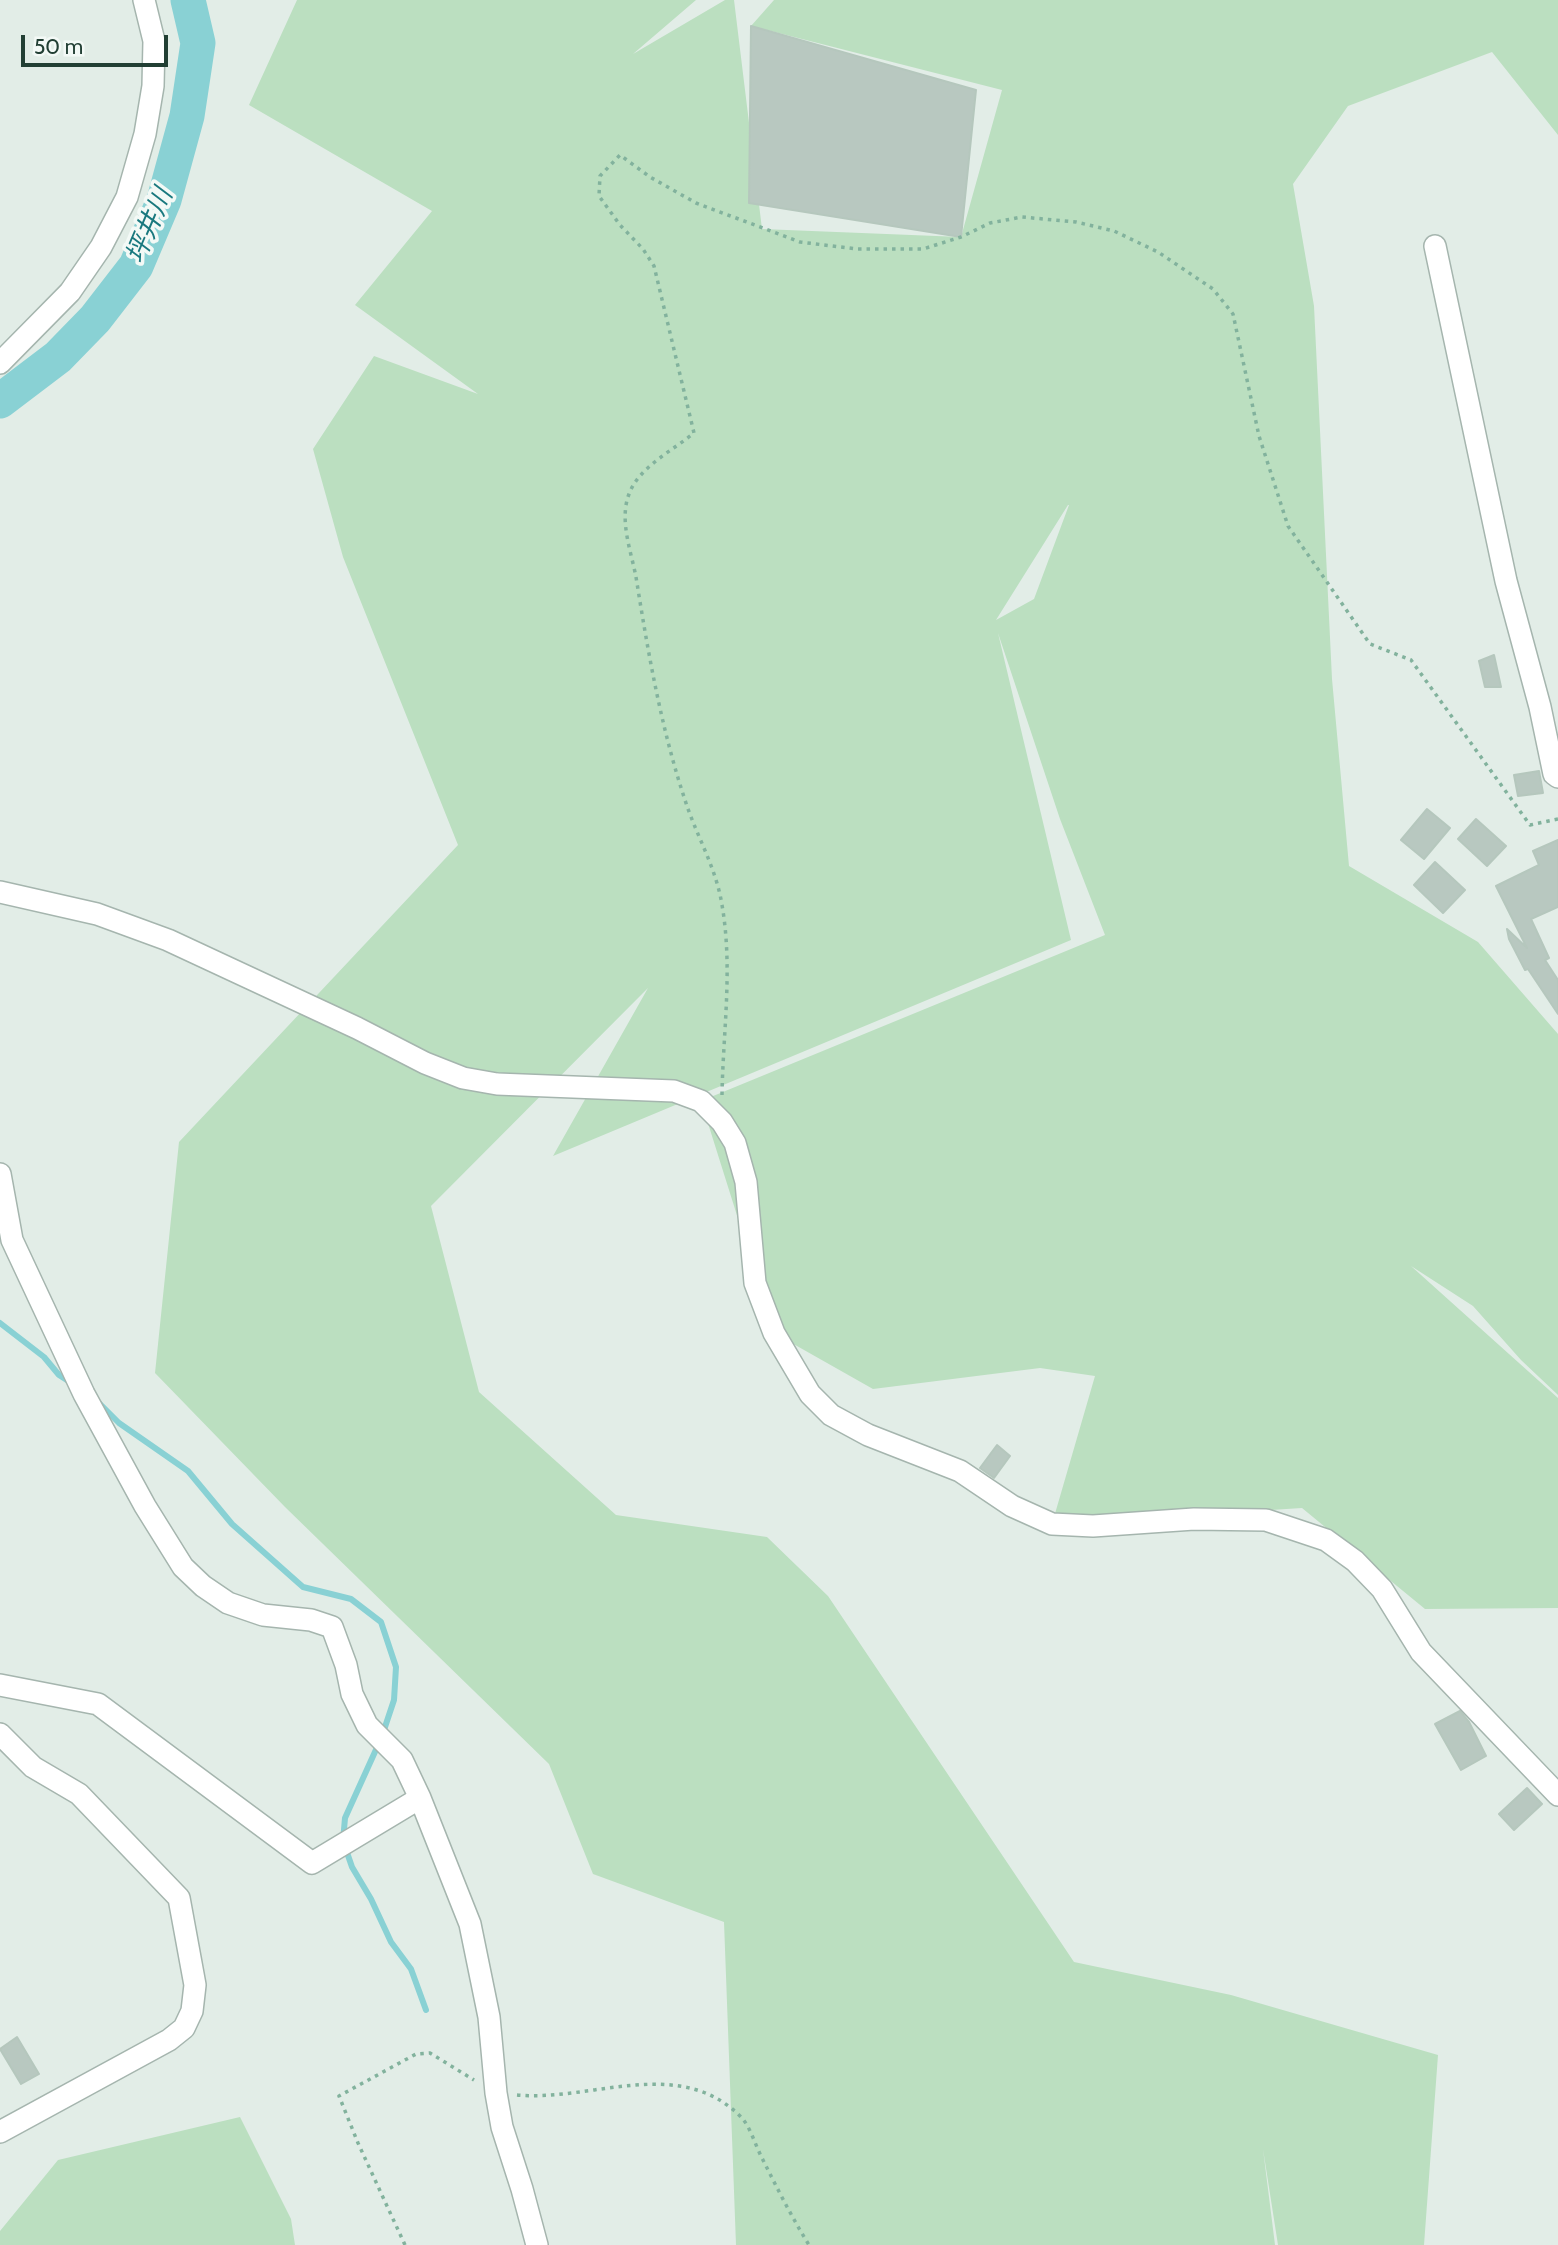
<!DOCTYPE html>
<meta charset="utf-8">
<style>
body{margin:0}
#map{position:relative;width:1558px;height:2245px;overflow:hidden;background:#e2ede7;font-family:Cabin,sans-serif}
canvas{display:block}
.scale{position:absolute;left:21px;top:35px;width:147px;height:32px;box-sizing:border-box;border:4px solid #223f34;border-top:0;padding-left:9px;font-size:21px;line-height:24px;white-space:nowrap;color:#223f34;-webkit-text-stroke:5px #f3f9f6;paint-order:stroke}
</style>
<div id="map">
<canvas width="1558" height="2245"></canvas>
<div class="scale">50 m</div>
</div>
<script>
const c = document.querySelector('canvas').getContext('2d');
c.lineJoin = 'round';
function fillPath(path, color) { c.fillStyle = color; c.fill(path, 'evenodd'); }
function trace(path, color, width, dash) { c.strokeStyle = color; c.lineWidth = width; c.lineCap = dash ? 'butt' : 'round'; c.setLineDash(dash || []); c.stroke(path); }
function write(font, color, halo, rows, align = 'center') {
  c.font = font + ' Cabin,"Noto Sans JP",sans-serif'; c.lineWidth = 7; c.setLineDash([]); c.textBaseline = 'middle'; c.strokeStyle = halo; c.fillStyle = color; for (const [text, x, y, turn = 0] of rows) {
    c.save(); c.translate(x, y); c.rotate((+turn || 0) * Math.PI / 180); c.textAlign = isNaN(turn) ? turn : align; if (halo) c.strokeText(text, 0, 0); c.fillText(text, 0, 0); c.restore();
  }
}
const green = new Path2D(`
 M297 0H696L633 54 725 0H734L762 229 961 237 1002 90 751 26 774 0H1558V135L1492 52 1348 106 1293 184 1314 306 1332 679 1349 866 1478 942 1558 1034V1395L1521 1360 1473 1306 1411 1266 1558 1398V1608L1425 1609 1302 1508 1052 1524 1095 1376 1040 1368 873 1389 774 1333 701 1101 1105 935 1060 819 998 633 1071 940 553 1156 648 988 431 1206 479 1392 616 1515 767 1537 828 1596 1074 1962 1231 1995 1438 2055 1424 2245H1278L1263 2149 1275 2245H736L724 1922 593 1874 549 1764 285 1507 155 1373 179 1142 458 845 343 557 313 449 374 356 478 394 355 305 432 211 249 105ZM1069 505 1034 599 996 620 1068 505Z
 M240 2117 291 2219 295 2245H0V2231L58 2160Z`);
const stream = new Path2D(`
 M0 1323 44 1357 59 1375 70 1382
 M99 1403 119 1423 188 1471 232 1524 303 1587 351 1599 381 1622 396 1667 394 1700 383 1733
 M379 1743 345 1818 343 1841 352 1867 371 1899 391 1942 411 1969 426 2010`);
const river = new Path2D(`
 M0 401 58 357 95 319 136 266 164 200 187 116 198 43 188 0`);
const building = new Path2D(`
 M751 26 976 90 961 237 749 203Z
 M1494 655 1501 687H1485L1479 661Z
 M1539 771 1543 793 1518 796 1514 775Z
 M1427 809 1450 828 1424 859 1401 840Z
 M1476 819 1506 846 1487 866 1458 839Z
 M1558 840V907L1531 919 1549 958 1545 960 1558 980V1014L1528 969 1525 970 1509 939 1507 929 1527 948 1496 886 1539 865 1533 851Z
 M1435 862 1465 890 1443 913 1414 885Z
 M997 1445 1010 1456 994 1478 980 1468Z
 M1460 1711 1469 1722 1486 1756 1461 1770 1435 1724Z
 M1527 1788 1542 1804 1514 1830 1499 1814Z
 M17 2037 39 2074 21 2084 0 2049Z`);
const path = new Path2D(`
 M722 1095C723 1032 733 968 722 905 716 867 696 835 685 800 661 728 648 652 636 577 631 551 619 520 629 494 639 467 672 451 694 433L654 266 643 249 620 225 599 196 600 176 620 155 650 177 696 203 800 242 857 249H923L961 237 990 223 1022 217 1076 222 1114 231 1158 252 1213 289 1233 314 1259 436 1288 526 1370 644 1411 660 1530 825 1558 819
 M517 2095C592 2102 680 2054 742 2118 750 2127 755 2144 761 2156 776 2186 791 2216 809 2245
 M405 2245 358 2143 339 2096 416 2054 430 2053 474 2080`);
const minor = new Path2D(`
 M1435 246 1506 581 1540 707 1554 774 1558 777
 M0 363 70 292 101 247 127 197 145 134 153 86 154 41 144 0
 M0 1174 12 1240 84 1394 145 1506 183 1567 203 1586 228 1603 263 1615 311 1620 332 1627 346 1665 352 1694 367 1725 402 1760 420 1798 470 1924 489 2017 496 2093 502 2127 522 2189 537 2245
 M0 1685 98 1704 312 1863 420 1798
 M0 1734 33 1767 79 1794 179 1898 195 1985 192 2011 184 2028 169 2040 0 2132`);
const tertiary = new Path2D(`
 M0 892 97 914 168 940 357 1028 425 1063 463 1078 497 1084 674 1091 701 1101 722 1122 735 1143 746 1182 755 1283 774 1333 810 1394 831 1415 868 1435 960 1471 1012 1506 1052 1524 1093 1526 1194 1519 1266 1520 1326 1540 1355 1561 1382 1589 1421 1652 1558 1795`);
const waterNames = [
 ["坪井川",150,226,-67]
];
fillPath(green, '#bbdfc0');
trace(stream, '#89d1d4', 6);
trace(river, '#89d1d4', 35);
fillPath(building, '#b8c8c0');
trace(building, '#b5c7bd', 2);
trace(minor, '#a5b5ae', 24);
trace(tertiary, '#a5b5ae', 24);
trace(path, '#82b29d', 3.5, [3.5, 5]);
trace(minor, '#fff', 21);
trace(tertiary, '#fff', 21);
write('italic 26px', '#19787e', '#f3f9f6', waterNames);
</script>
